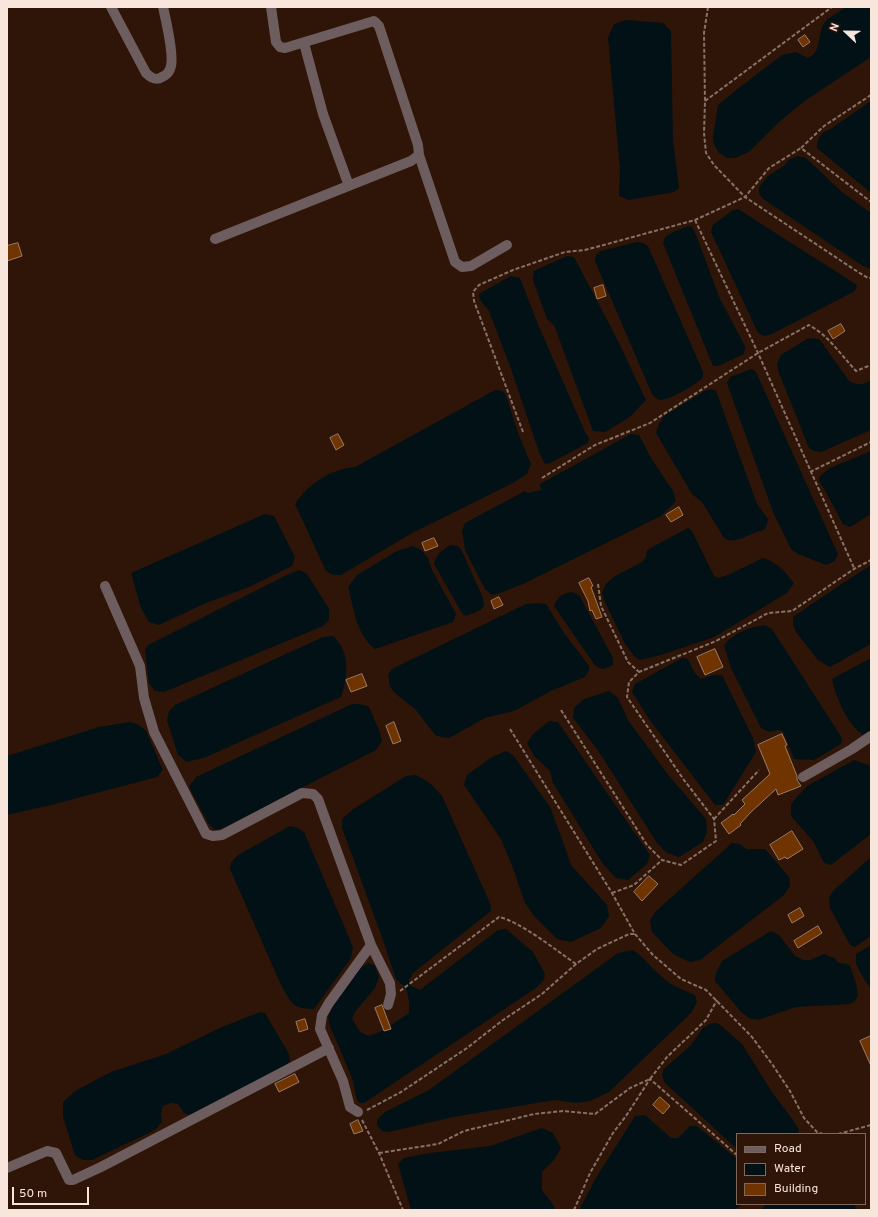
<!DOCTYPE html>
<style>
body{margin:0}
#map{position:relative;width:878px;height:1217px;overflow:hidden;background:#2f1508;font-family:Overpass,sans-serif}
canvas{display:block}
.frame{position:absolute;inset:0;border:8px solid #f8e5dc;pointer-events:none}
.legend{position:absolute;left:736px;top:1133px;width:130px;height:72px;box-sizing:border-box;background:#2f1508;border:1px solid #7f685d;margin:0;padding:5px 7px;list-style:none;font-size:12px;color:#f8e5dc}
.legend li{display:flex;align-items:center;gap:8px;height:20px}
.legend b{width:20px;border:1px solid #7f685d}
.north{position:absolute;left:826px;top:12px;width:40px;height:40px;-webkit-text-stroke:3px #2f1508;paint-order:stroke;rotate:292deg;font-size:11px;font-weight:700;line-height:16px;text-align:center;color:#f8e5dc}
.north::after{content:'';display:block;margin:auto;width:14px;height:18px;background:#f8e5dc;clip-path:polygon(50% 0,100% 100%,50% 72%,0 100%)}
.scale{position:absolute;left:12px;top:1187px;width:77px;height:18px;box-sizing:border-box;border:2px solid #f8e5dc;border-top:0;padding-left:5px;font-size:12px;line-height:14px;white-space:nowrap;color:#f8e5dc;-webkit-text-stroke:3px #2f1508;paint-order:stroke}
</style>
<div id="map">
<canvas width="878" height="1217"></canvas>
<div class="frame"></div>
<ul class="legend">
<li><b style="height:5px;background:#6e5d5e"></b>Road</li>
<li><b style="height:11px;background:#021115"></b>Water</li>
<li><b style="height:11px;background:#703400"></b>Building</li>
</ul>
<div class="north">N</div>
<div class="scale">50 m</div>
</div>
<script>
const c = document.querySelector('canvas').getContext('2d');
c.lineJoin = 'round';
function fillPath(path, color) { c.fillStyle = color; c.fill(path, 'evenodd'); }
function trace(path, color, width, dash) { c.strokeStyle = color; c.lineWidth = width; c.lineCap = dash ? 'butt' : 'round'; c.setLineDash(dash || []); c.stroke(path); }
const water = new Path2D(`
 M846 7H871V57L806 100 780 121 749 152 735 158H727L718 152 714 144 713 137 718 105 735 91 782 55 796 52 808 58C823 52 816 33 825 22 830 16 840 12 846 7Z
 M626 20 663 23 671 31 673 140 679 188 674 192 629 200 619 196 620 169 608 38 614 24Z
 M871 101V193L817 148C816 140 822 131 829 130Z
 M798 156 806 158 842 192 871 213V269L863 266 763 199 759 194V187L768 176 785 165 788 160Z
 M738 209 857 285 855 291 772 334 765 336 758 333 711 232 713 225 733 210Z
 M688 226 692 227 696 235 720 299 745 346 744 354 718 366H713L663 243 665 237 673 232Z
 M637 242 643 243 648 246 703 372V377C698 384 668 401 660 400 657 399 654 396 652 394L595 261 596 255 601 251Z
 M567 256 574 257 616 337 646 400 630 417 605 432 593 431 554 325 547 319 533 280 534 271Z
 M511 276 520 278 537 322 585 432 589 438 588 443 550 463 545 464 539 452 511 369 489 311 480 300 479 294Z
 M814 338 820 340 849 381C858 386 862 385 871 380V430L821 452 814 451 809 448 779 373 777 364 781 355 807 339Z
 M752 369 756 372 838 554 835 561 826 565 798 554 791 549 773 512 727 383 730 377Z
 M710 389 716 391 757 504 768 519 767 525 764 530C751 532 736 546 724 538L702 502 692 494 656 433 658 426 664 416 703 392Z
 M495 390 502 391 506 395 518 433 531 464 527 474 511 484 414 532 341 575H333L326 571 295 504C308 484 331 469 355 467Z
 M631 434 639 435 651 458 673 491 676 501 661 516 525 583 503 592 492 595 485 589 465 550 462 531 465 523 525 491 527 493 541 490 540 484Z
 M871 451V514L850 527 843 524 827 494 819 481 820 476 830 468Z
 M265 514 274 516 295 557 292 566 249 587 206 603 159 625 149 622 141 608 131 573Z
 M688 528 692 531 714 576 719 578 730 574 763 558C777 562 785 572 794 583L787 593 714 637 661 655 640 660 635 657 625 644 605 602 602 593 606 584 615 576 642 562 646 557 647 550Z
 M450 545 458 546 462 551 483 598 484 605 481 610 466 616 462 613 434 564C435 555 443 550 450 545Z
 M413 546 421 550 428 558 432 570 456 614 453 622 375 649C356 634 354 609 348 587L357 575 397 551Z
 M871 565V644L830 667 818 660 796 632 793 624V617L840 585Z
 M299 570 307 574 329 609V620L323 626 164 692 155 691 149 683 145 650 148 645 289 574Z
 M572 592 579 595 613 658V665C605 669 601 671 594 664L554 606C558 596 562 594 572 592Z
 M539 603 546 604 564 633 589 666V670L585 677 551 691 514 711 485 718 449 738 441 737 435 735 416 710 396 694 390 687 388 674 392 669 526 604Z
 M765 625 772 629 842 738 841 744 814 760 794 759 783 731 778 730 769 732 761 728 731 668 724 645C733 634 751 626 765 625Z
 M333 636C351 652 348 677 341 697L206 757 187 762 178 755 167 720 169 711 175 705 323 637Z
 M682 658 688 659 695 673 701 679 713 675H722L753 738 756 752 723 805H715L649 719 632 692 635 684Z
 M871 658V731L866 736C849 730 835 695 832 679Z
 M609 691 618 698 628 720 669 776 706 819 707 832 703 842 679 857 667 853 657 843 597 749 573 718 574 708 584 699Z
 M352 704H361L369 707 379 730 382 741 376 750 221 829 215 830 208 823 189 787 196 777Z
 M549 721 558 722 650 855 647 864 628 880 616 878 603 864 553 783 550 771 534 756 527 743 533 734Z
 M130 722 139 725 146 731 163 770 157 777 51 805 7 815V756L99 727Z
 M506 751 513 755 550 807 562 839 571 865 607 905 609 916 601 928 571 942 557 939 535 917 525 903 513 868 501 839 464 785 467 775 492 757Z
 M854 760 871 766V834L831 865 824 863 813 841 791 816V804L807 786Z
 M416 775 430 783 442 796 490 903 491 911 413 973 409 980 411 986 420 990 498 930 506 929 533 952 545 974 544 980 536 988 364 1103H360L357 1100 353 1081 340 1049 330 1027 328 1017 334 1004 361 967 369 963 375 966 379 977 375 988 355 1012 352 1019 360 1032 369 1036 382 1031 409 1013V1001L406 988 396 979 382 937 342 828V819L352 810 406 776Z
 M290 826 298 828 304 832 353 947 351 958 314 1009C292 1008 293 1005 282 987L230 869 231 863 238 855Z
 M732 843 740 844 746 849H765L789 877 790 886 784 895 700 960 690 962 673 954 652 932 650 921 655 912Z
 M871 857V936L855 947 850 945 830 908 829 898 833 891Z
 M771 931 779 935 795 956 804 960H810L824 954 834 958 839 963 847 964 850 966 856 983 858 995 855 1001 850 1004 796 1007 758 1020 749 1018 741 1012 715 981 716 973 722 961Z
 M871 945V989L864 979 856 964V954Z
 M633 950C644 957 651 968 661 976 670 985 683 990 695 995L697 1002 691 1013 609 1092 590 1101 576 1103 555 1100 453 1117 389 1132 382 1131 377 1125V1120L385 1112 429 1090 618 953Z
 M260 1012 265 1013 289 1054 290 1061 282 1069 189 1115 184 1113 178 1104 171 1103 163 1106 161 1114 162 1122 155 1130 92 1160H83L75 1155 63 1117V1102L75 1091 111 1072 166 1054 222 1027Z
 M715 1023 719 1024 742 1044 774 1095 793 1120 799 1130 798 1134H737V1149L665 1083 662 1075 664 1069 690 1046 703 1028 709 1024Z
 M645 1115 671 1138H678L690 1126H697L737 1159V1204H742L735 1210H579L596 1178 635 1116Z
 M542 1128 553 1133 561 1148 554 1160 542 1172V1190L554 1206 555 1210H411L398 1164 404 1158 430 1153 490 1146Z
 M766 1204H854L857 1210H761Z`);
const building = new Path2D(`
 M805 35 810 42 803 47 798 40Z
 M18 243 22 256 7 261V246Z
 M603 285 606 296 597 299 594 288Z
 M841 324 845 331 833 339 828 331Z
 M338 434 344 445 336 450 330 438Z
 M679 507 683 515 671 522 666 515Z
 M434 538 438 546 425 551 422 543Z
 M589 578 593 586 591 587 602 617 596 619 592 610 590 611 588 601 579 583Z
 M499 597 503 605 494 609 491 601Z
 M715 649 723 667 705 675 697 657Z
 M362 674 367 686 351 692 346 680Z
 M394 722 401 741 393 744 386 726Z
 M782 734 787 745 785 746 797 776V780L801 786 778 795 776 789 751 812 740 824 741 825 729 834 721 823 733 814 734 815 745 804 742 800 770 774 758 745Z
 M792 831 803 849 787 859 785 857 779 860 770 845Z
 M649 876 658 884 642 901 634 892Z
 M800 908 804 916 792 923 788 915Z
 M818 926 822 933 798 948 794 941Z
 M382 1005 391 1029 384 1031 375 1008Z
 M305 1019 308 1029 299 1032 296 1022Z
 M871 1036V1066L860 1041Z
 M295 1074 299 1082 279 1092 275 1084Z
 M660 1097 670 1106 663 1114 653 1105Z
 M358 1120 363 1131 354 1134 350 1124Z`);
const path = new Path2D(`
 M708 7 704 33 705 101 704 133 706 153 714 165 745 197 858 272 868 278H871
 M871 95 824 126 801 148 871 202
 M705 101 832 7
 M695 220 758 353 854 568
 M523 432 474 301 473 292 479 285 513 270 565 252 585 250 600 246 695 220 745 197 769 168 801 148
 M810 472 871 442
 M542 478 595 445 650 423 758 353 809 325C830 337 840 354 856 371L871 365
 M598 584 601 606 628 662 639 672
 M561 710 647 845 662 860 681 865 716 841 714 819 684 780 627 697 629 682 639 672 716 641 768 613 792 611 854 569 871 560
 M510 729 612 893 635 934 653 955 681 979 706 990 752 1037 772 1064 790 1091 804 1118 817 1132 823 1134
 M714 819 759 770
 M612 893 634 885 662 860
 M400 991 499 917C521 922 557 951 576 964
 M367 1110 401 1092 467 1048 503 1020 542 994 576 964 597 949 629 934H635
 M362 1120 379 1153 403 1210
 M838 1134 871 1125
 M379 1153 438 1144 464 1131 534 1114 563 1111 595 1114 630 1088 650 1079 667 1057 706 1020 717 1000
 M574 1210 590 1173 613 1133 626 1116 650 1079 737 1155`);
const minor = new Path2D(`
 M111 7 146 73C151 78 156 81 162 77 167 75 170 71 171 66 174 53 166 21 163 7
 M304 43 323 114 349 186
 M419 155 455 262 462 267 471 266 507 245
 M215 239 411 161 419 155 418 145 379 26 374 21 285 48 280 47 276 42 271 7
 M105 586 140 666 144 698 154 732 206 834 213 836 222 835 302 793 313 794 318 799 371 945 390 983 391 994 388 1005
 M803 777 852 749 871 736
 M358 1112 350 1107 343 1081 320 1029 322 1015 329 1003 371 945
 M7 1168 47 1151 56 1153 69 1180H73L101 1167 329 1048`);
fillPath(water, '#021115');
fillPath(building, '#703400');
trace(building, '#9b7d6a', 1);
trace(path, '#887166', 2, [4, 2]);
trace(minor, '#6e5d5e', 10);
</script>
